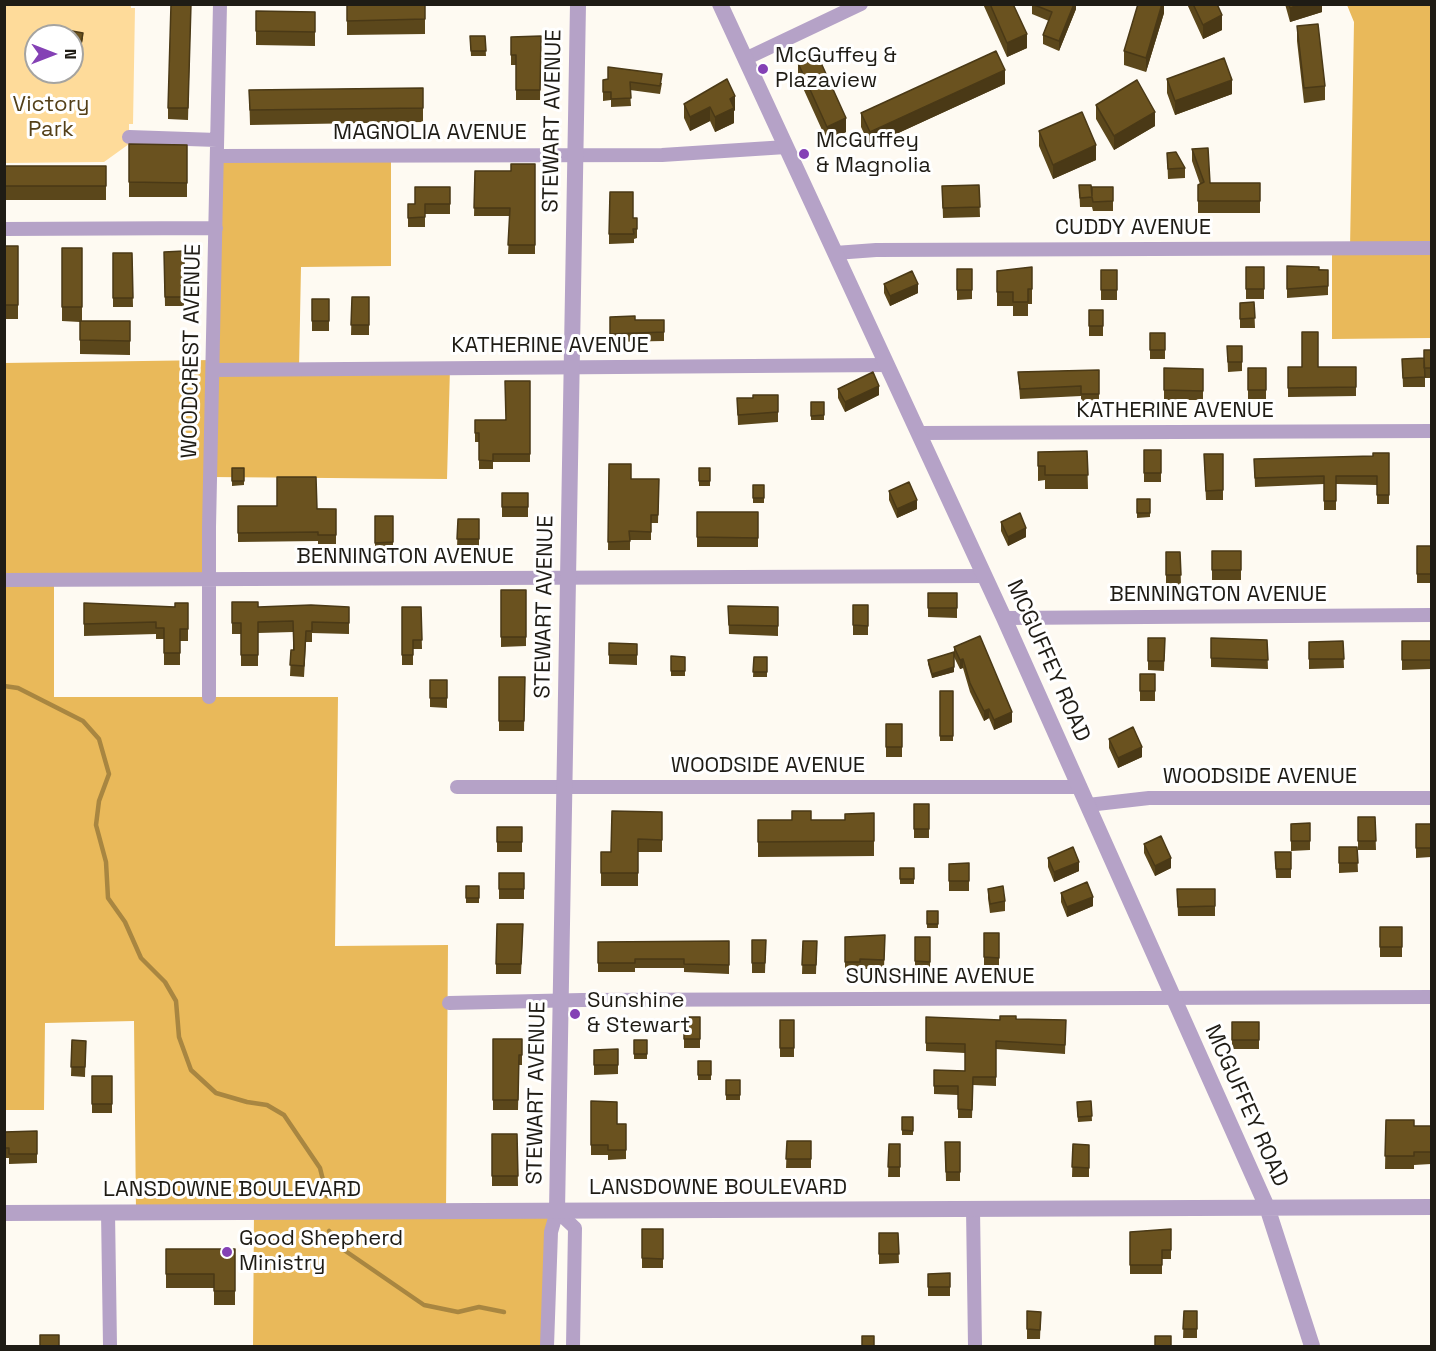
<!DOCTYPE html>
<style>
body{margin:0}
#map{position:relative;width:1436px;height:1351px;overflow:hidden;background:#fefaf2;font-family:"Space Grotesk",sans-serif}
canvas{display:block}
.frame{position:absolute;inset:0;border:6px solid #1f1c15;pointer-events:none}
.north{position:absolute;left:24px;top:24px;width:60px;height:60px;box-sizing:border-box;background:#fff;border:2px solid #a5a4a1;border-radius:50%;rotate:90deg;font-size:16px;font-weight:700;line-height:24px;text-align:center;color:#1f1c15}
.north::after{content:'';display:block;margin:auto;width:21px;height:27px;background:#8441b5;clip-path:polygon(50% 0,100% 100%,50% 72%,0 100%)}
</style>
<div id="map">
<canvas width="1436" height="1351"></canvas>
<div class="frame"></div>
<div class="north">N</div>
</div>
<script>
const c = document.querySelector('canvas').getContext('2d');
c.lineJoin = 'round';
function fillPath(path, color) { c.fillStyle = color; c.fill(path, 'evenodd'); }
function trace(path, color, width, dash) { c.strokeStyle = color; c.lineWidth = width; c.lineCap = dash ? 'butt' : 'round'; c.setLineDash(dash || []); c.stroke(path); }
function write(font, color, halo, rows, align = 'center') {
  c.font = font + ' "Space Grotesk",sans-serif'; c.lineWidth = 6; c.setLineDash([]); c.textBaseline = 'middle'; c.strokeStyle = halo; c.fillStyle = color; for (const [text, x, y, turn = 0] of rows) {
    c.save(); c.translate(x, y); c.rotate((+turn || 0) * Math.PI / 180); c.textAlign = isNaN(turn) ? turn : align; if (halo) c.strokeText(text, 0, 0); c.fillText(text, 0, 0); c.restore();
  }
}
const green = new Path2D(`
 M131 4V8H135L133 124H129V144L104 162 5 163 4 5ZM36 36H72V72H36Z`);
const forest = new Path2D(`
 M1347 5H1431V338L1332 339V248H1350L1354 22Z
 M391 154V266L301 267 299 369 450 368 447 479 211 477 210 579 54 580V697H338L335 946 448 945 446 1211H548L546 1346H253L254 1212H136L134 1021 45 1023 44 1110H5L4 363 213 360 217 156Z`);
const stream = new Path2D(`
 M4 686 18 688 83 721 99 739 109 774 99 801 96 825 106 862 108 898 125 922 141 958 165 982 176 1001 179 1037 191 1070 216 1093 247 1102 267 1105 284 1115 320 1168 327 1196
 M329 1231 344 1250 424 1305 458 1312 479 1307 504 1312`);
const minor = new Path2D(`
 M745 59 861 4
 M129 137 217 140
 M217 156 662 155 786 147
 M4 229 216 228
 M835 253 876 250 1432 248
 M213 370 887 365
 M919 433 1432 431
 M4 580 985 576
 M1004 618 1432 615
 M209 697V527L220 4
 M457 787H1080
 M1088 805 1149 798H1432
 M449 1003 582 1000 1432 997
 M973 1209 975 1346
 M108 1212 110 1346
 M547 1346 551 1232 557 1211 575 1228 573 1346`);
const tertiary = new Path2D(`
 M720 4 1004 618 1267 1207 1312 1346
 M557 1211 578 4
 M4 1213 1432 1207`);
const wall = new Path2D(`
 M191 4 188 120 168 119V108Z
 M347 4H425V34L347 35Z
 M983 4H1013L1027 48 1007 57Z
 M1032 4H1076V9L1059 51 1043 44V35L1049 21 1032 14Z
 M1164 4V13L1146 72 1124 65V51Z
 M1187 4H1217L1222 30 1203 39Z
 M1285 4H1322V12L1290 22Z
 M256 11 315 12V46L256 45Z
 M1297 26 1325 86V100L1304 103 1297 41Z
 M72 36 83 38 81 48 72 47Z
 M470 36H485L486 56H471Z
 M541 36 540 100H516V65H511V37Z
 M798 63 846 132 827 141 798 77Z
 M608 79 662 83 660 94 630 90 631 106 611 107V100L603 101V80Z
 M1167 79 1232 94 1175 115 1167 93Z
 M1005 84 870 146 861 127V113Z
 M423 88V122L250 125 249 90Z
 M684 104 735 110 734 111V123L715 132 710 121 690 131 684 118Z
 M1096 105 1155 126 1114 150 1096 119Z
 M1039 131 1096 160 1053 179 1039 146Z
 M129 144 187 145V197H129Z
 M1192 149 1210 183H1260V213H1198V185L1200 184 1192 161Z
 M1167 153 1185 168V178L1168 179Z
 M535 164V254H508L510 216H474L475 171H511Z
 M4 166H106V200H4Z
 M979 185 980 217 943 218 942 186Z
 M1079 185 1092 192 1113 187V211H1093L1092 207H1080Z
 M450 187V214H425V227H408V204H415Z
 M633 218 637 229V238L634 239V243L609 244V234Z
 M4 246H18V319H4Z
 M62 248H82V321H130V355L80 354V322L62 321Z
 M184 251V306H165L164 252Z
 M113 253H132L133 307H113Z
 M1287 266 1328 270V295L1287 298Z
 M1032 267V304H1028V316H1013V306H997V271Z
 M1246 267H1264V299H1246Z
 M957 269H972V299L957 300Z
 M1101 270H1117V300H1101Z
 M884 284 918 293 890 306 884 293Z
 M352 297H369V335H351Z
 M312 299H329V331H312Z
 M1254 302 1255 328H1240V303Z
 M1089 310H1103V336H1089Z
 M610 317 635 320H664V341L610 342Z
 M1150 333H1165V359H1150Z
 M1227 346H1242V371L1228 372Z
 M1431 350V378H1425V387H1403L1402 359 1424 358Z
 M1288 367H1356V396L1288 397Z
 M1164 368 1203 369V400H1164Z
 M1248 368H1266V399H1248Z
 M1099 370V404H1081V396L1020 399 1018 372Z
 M530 381V462H493V469H479V442H475V420H505Z
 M838 389 879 395 845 412 838 398Z
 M778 395V422L738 425 737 398H753Z
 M811 402H824V420H811Z
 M1144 450H1161V482H1144Z
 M1087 451 1088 489H1045V480L1038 481V452Z
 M1389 453V504H1377V485L1336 484V510H1324V484L1255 487 1254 459 1373 456Z
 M1204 454H1223V500H1206Z
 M609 464 631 479H659L658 523H651V540H630V550H608Z
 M232 468H244V485L232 486Z
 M699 468H710V486H699Z
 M753 485H764V503H753Z
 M889 491 917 509 897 518 889 500Z
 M502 493H528V517H502Z
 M1137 499H1150V517L1137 518Z
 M238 506 336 509V544H318V541L238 542Z
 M697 512H758V547H697Z
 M375 516H393V552H375Z
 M458 519H479V549L457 548Z
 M1001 522 1026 537 1008 546 1001 531Z
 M1417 546H1431V583H1417Z
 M1212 551H1241V580H1212Z
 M1166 552H1180L1181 585H1166Z
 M501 590H526V646L501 647Z
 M928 593H957V618L928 617Z
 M232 602 258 607H349V634L312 633V642H306L304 677 290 676 291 650H293V632L258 633V666H241V634H232Z
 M84 603 175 607 188 603V641H180V665H164V639H156V634L84 636Z
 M853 605H868V635H853Z
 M728 606 778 607V636L729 634Z
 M402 607H421L422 649H413V665H402Z
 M1148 638H1165L1164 671 1148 670Z
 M1211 638 1267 640 1268 669 1211 667Z
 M1343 641 1344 668 1309 669V642Z
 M1402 641H1431V669L1402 670Z
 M609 643 637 644V665L609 664Z
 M954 647 1012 722 994 730 989 718 984 721 970 692 963 668 960 669 954 657Z
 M954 652V672L932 678 928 664V660Z
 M671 656 685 657V676H671Z
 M754 657H767V677H753Z
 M1140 674H1155V701H1140Z
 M499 677H525L524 731H499Z
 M430 680H447V708L430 707Z
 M940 691H953V741H940Z
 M886 724H902V757H886Z
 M1109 739 1142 757 1118 768 1109 748Z
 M914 804H929V838H914Z
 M662 812V852H638V886H601V852H611Z
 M874 813V856L758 857V820H845Z
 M1358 817H1375L1376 850H1358Z
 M1310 823V850L1291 851V824Z
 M1416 824H1431V857L1416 858Z
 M497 827H522V852H497Z
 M1144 844 1171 868 1155 876 1144 853Z
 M1339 847H1357L1358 872 1339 873Z
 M1275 852H1291V878H1276Z
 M1048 858 1079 871 1054 882 1048 867Z
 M969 863V891H949V864Z
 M900 868H914V884H900Z
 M499 873H524V899H499Z
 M466 886H479V903H466Z
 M988 889 1005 901V911L990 913 988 898Z
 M1177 889H1215V916H1178Z
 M1061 893 1093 906 1067 917 1061 902Z
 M927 911H938V928H927Z
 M1380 927H1402V957H1380Z
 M523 933 521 974H496V964Z
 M984 933H999V967H984Z
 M885 935 884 969H860V972L845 971V937Z
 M915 937H930V971H915Z
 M752 940H766L765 973H752Z
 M729 941V974L684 972V968H635V972H598V942Z
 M803 941H817L816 974H802Z
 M684 1017H700V1048H684Z
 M926 1017 1000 1020 1016 1019 1066 1020 1065 1054 996 1049V1086L973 1085 972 1118H958V1095L934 1094V1070L965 1071V1053L926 1051Z
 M780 1020H794V1057H780Z
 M1232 1022H1259V1049H1232Z
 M493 1039H522V1065H519L518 1110H493Z
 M72 1040 86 1041 85 1077 71 1076Z
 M634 1040H647V1059H634Z
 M618 1049V1074L594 1075V1050Z
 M698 1061H711V1080H698Z
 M92 1076H112V1113H92Z
 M726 1080H740V1100H726Z
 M591 1101 617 1124H626V1159L608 1160V1155H591Z
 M1091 1101 1092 1121 1078 1122 1077 1107Z
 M902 1117H913V1135H902Z
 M1386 1120 1414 1126H1431V1164L1414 1165V1169H1385Z
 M37 1131V1163L9 1164V1158H4V1132Z
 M492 1134H517L518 1186H492Z
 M787 1141H811V1168H786Z
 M945 1142H960V1181H946Z
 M889 1144H900V1177H888Z
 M1073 1144 1089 1145V1177H1072Z
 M642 1229H663V1268H642Z
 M1171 1229V1259H1162V1274H1130V1232Z
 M879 1233H898L899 1263 879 1264Z
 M166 1249H235V1305H214V1288H166Z
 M950 1273V1296H928V1274Z
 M1027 1311 1041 1312 1040 1339H1027Z
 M1184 1311H1197V1338H1183Z`);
const shadedWall = new Path2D(`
 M1074 4H1076V9L1059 51V41Z
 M1162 4H1164V13L1146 72V58Z
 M1301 4H1322V12L1290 22V8Z
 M1222 15V30L1203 39V25Z
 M1027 34V48L1007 57V43Z
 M1005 70V84L870 146V132Z
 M1232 80V94L1175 115V101Z
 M735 96V110L734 111V123L715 132V117L730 99Z
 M710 107V121L690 131V117Z
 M1155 112V126L1114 150V136Z
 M846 118V132L827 141V127Z
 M1096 145V160L1053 179V165Z
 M918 284V293L890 306V296Z
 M879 386V395L845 412V402Z
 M917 500V509L897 518V509Z
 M1026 528V537L1008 546V537Z
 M963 659V668L960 669V660Z
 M954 667V672L932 678V674Z
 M989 709V718L984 721V711Z
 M1012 712V722L994 730V720Z
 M1142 747V757L1118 768V758Z
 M1171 858V868L1155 876V866Z
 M1079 862V871L1054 882V872Z
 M1093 897V906L1067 917V907Z`);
const building = new Path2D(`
 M171 4H191L188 108H168Z
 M347 4H425V19L347 21Z
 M990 4H1013L1027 34 1007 43Z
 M1074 4 1059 41 1043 35 1052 12 1032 4Z
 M1138 4H1162L1146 58 1124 51Z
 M1193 4H1217L1222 15 1203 25Z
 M1289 4H1301L1290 8Z
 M256 11 315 12V32L256 31Z
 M1318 24 1325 86 1304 88 1297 26Z
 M72 31 83 33 81 44 72 42V36H71Z
 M470 36H485L486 51H471Z
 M541 36 540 90H516V55H511V37Z
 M996 51 1005 70 870 132 861 113Z
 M817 54 846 118 827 127 798 63Z
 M1224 58 1232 80 1175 101 1167 79Z
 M608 67 662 74 660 86 630 82 631 98 611 99V92H603V80L608 79Z
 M727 79 735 96 730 99 734 108 715 117 710 107 690 117 684 104Z
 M1137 80 1155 112 1114 136 1096 105Z
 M423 88V108L250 110 249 90Z
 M1082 112 1096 145 1053 165 1039 131Z
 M129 144 187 145V183L129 182Z
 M1208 148 1210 183H1260V201H1198V185L1204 182 1192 149Z
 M1176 152 1185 168 1168 169 1167 153Z
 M511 164H535V245H508L510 208H474L475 171H511Z
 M4 166H106V186H4Z
 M979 185 980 207 943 208 942 186Z
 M1079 185H1091L1092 196V187H1113V201L1093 202 1092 197 1080 198Z
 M415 187H450V204H425V217L408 218V204H415Z
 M610 192H633V218H637V229H633L634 234H609Z
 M4 246H18V305H4Z
 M62 248H82V307H62Z
 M184 251V297H165L164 252Z
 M113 253H132L133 298H113Z
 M1287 266 1319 267V270H1328V286L1287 289Z
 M1032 267V289H1028V302H1013V292H997V271Z
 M1246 267H1264V289H1246Z
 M957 269H972V290H957Z
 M1101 270H1117V290H1101Z
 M912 271 918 284 890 296 884 284Z
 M352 297H369V325H351Z
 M312 299H329V321H312Z
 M1254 302 1255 318 1240 319V303Z
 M1089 310H1103V326H1089Z
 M635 316V320H664V332L610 334V317Z
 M80 321H130V341L80 340Z
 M1302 332H1318V367H1356V387L1288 388V367H1302Z
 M1150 333H1165V350H1150Z
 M1227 346H1242V362H1228Z
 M1424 350H1431V368H1424Z
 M1424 358 1425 377 1403 378 1402 359Z
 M1164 368 1203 369V391L1164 390Z
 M1248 368H1266V390H1248Z
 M1099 370V394H1081V386L1020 389 1018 372Z
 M873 372 879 386 845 402 838 389Z
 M505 381H530V454H493V461L479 460V433H475V420H506Z
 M753 395H778V412L738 415 737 398H753Z
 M811 402H824V415L811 416Z
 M1144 450H1161V473H1144Z
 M1087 451 1088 475H1045V466H1038V452Z
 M1373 453H1389V495H1377V476H1336V501H1324V476L1255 478 1254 459 1373 456Z
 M1204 454H1223V490L1206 491Z
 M609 464H631V479H659L658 515H651V532L629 531 630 541 608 542Z
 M232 468H244V481H232Z
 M699 468H710V481H699Z
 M277 477H316L317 509H336V535H318V532L238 533V506H277Z
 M909 482 917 500 897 509 889 491Z
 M753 485H764V498H753Z
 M502 493H528V507H502Z
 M1137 499H1150V513H1137Z
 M697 512H758V538L697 537Z
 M1020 513 1026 528 1008 537 1001 522Z
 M375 516H393V542L375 543Z
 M458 519H479V539H457Z
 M1417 546H1431V574H1417Z
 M1212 551H1241V570H1212Z
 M1166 552H1180L1181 575H1166Z
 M501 590H526V637H501Z
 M928 593H957V608H928Z
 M232 602H258V607L311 605 349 607V623L312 622V631H306L304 666 290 665 291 650H294L293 621 258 622V655H241V623H232Z
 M84 603 175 607V603H188V629H180V653H164V628H156V622L84 624Z
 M853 605H868V626L853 625Z
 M728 606 778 607V626L729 625Z
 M402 607H421L422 640H413V655H402Z
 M980 636 1012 712 994 720 989 709 984 711 970 683 963 659 960 660 954 647Z
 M1148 638H1165L1164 661H1148Z
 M1211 638 1267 640 1268 660 1211 658Z
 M1343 641 1344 659H1309V642Z
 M1402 641H1431V660H1402Z
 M609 643 637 644V655H609Z
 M954 652V667L932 674 928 660Z
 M671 656 685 657V671H671Z
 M754 657H767V672H753Z
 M1140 674H1155V691H1140Z
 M499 677H525L524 721H499Z
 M430 680H447V698H430Z
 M940 691H953V736H940Z
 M886 724H902V747H886Z
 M1133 727 1142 747 1118 758 1109 739Z
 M914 804H929V829H914Z
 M612 811 662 812V840L638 839V873H601V852H611Z
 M792 811H811V820H845V814L874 813V841L758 842V820H792Z
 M1358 817H1375L1376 841H1358Z
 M1310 823V841H1291V824Z
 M1416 824H1431V848H1416Z
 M497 827H522V842H497Z
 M1161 836 1171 858 1155 866 1144 844Z
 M1073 847 1079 862 1054 872 1048 858Z
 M1339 847H1357L1358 863H1339Z
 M1275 852H1291V869H1276Z
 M969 863V881H949V864Z
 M900 868H914V879H900Z
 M499 873H524V889H499Z
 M1087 882 1093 897 1067 907 1061 893Z
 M466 886H479V898H466Z
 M1003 886 1005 901 990 904 988 889Z
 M1177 889H1215V906L1178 907Z
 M927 911H938V924H927Z
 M497 924H523L521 964H496Z
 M1380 927H1402V947H1380Z
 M984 933H999V958L984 957Z
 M885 935 884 960 860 959V962H845V937Z
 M915 937H930V962L915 961Z
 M752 940H766L765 963H752Z
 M729 941V965L684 964V959H635V963H598V942Z
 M803 941H817L816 965H802Z
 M1000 1016H1016V1019L1066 1020 1065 1045 996 1041V1077H973L972 1110 958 1109V1086H934V1070L965 1071V1044L926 1043V1017L1000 1020Z
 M684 1017H700V1039H684Z
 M780 1020H794V1048H780Z
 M1232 1022H1259V1040H1232Z
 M493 1039H522V1055H519L518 1100H493Z
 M72 1040 86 1041 85 1067H71Z
 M634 1040H647V1054H634Z
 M618 1049V1065H594V1050Z
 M698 1061H711V1075H698Z
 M92 1076H112V1104H92Z
 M726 1080H740V1095H726Z
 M591 1101 617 1102V1124H626V1150H608V1145H591Z
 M1091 1101 1092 1116 1078 1117 1077 1102Z
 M902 1117H913V1131L902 1130Z
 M1386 1120H1414V1126H1431V1152H1414V1156H1385Z
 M37 1131V1154H9V1148H4V1132Z
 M492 1134H517L518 1176H492Z
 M787 1141H811V1159H786Z
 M945 1142H960V1172H946Z
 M889 1144H900V1167H888Z
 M1073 1144 1089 1145V1168L1072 1167Z
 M642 1229H663V1259L642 1258Z
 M1171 1229V1250H1162V1265H1130V1232Z
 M879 1233H898L899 1254H879Z
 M166 1249H235V1291H214V1274H166Z
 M950 1273V1287H928V1274Z
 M1027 1311 1041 1312 1040 1330 1027 1329Z
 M1184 1311H1197V1329H1183Z
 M40 1335H59V1347H40Z
 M862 1336H874V1347H862Z
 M1155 1336H1171V1347H1155Z`);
const markers = [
 [763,69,6,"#8441b5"],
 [804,154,6,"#8441b5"],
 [575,1014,6,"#8441b5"],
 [227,1252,6,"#8441b5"]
];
const poiNames = [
 ["McGuffey &",775,56],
 ["Plazaview",775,81],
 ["McGuffey",816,141],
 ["& Magnolia",816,166],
 ["Sunshine",587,1001],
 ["& Stewart",587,1026],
 ["Good Shepherd",239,1239],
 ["Ministry",239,1264]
];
const parkNames = [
 ["Victory",51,105],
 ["Park",51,130]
];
const streetNames = [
 ["STEWART AVENUE",553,121,-89],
 ["MAGNOLIA AVENUE",430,133],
 ["CUDDY AVENUE",1133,228],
 ["KATHERINE AVENUE",550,346],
 ["WOODCREST AVENUE",192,351,-89],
 ["KATHERINE AVENUE",1175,411],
 ["BENNINGTON AVENUE",405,557],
 ["BENNINGTON AVENUE",1218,595],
 ["STEWART AVENUE",545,607,-89],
 ["MCGUFFEY ROAD",1048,661,66],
 ["WOODSIDE AVENUE",768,766],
 ["WOODSIDE AVENUE",1260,777],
 ["SUNSHINE AVENUE",940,977],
 ["STEWART AVENUE",537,1093,-89],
 ["MCGUFFEY ROAD",1246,1106,66],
 ["LANSDOWNE BOULEVARD",718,1188],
 ["LANSDOWNE BOULEVARD",232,1190]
];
fillPath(green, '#fedb9a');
fillPath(forest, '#e9b95a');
trace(stream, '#a88641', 4.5);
trace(minor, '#b5a2c7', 14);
trace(tertiary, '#b5a2c7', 16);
fillPath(wall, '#5b471b');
fillPath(shadedWall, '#4a3916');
fillPath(building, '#6a521f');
trace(building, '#4a3916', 1.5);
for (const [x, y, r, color] of markers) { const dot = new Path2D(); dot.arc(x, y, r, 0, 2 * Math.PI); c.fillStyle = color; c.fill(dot); trace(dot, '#fff', 2); }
write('22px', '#1f1c15', '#fff', poiNames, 'left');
write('22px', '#544018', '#fff', parkNames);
write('22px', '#1f1c15', '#fff', streetNames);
</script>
